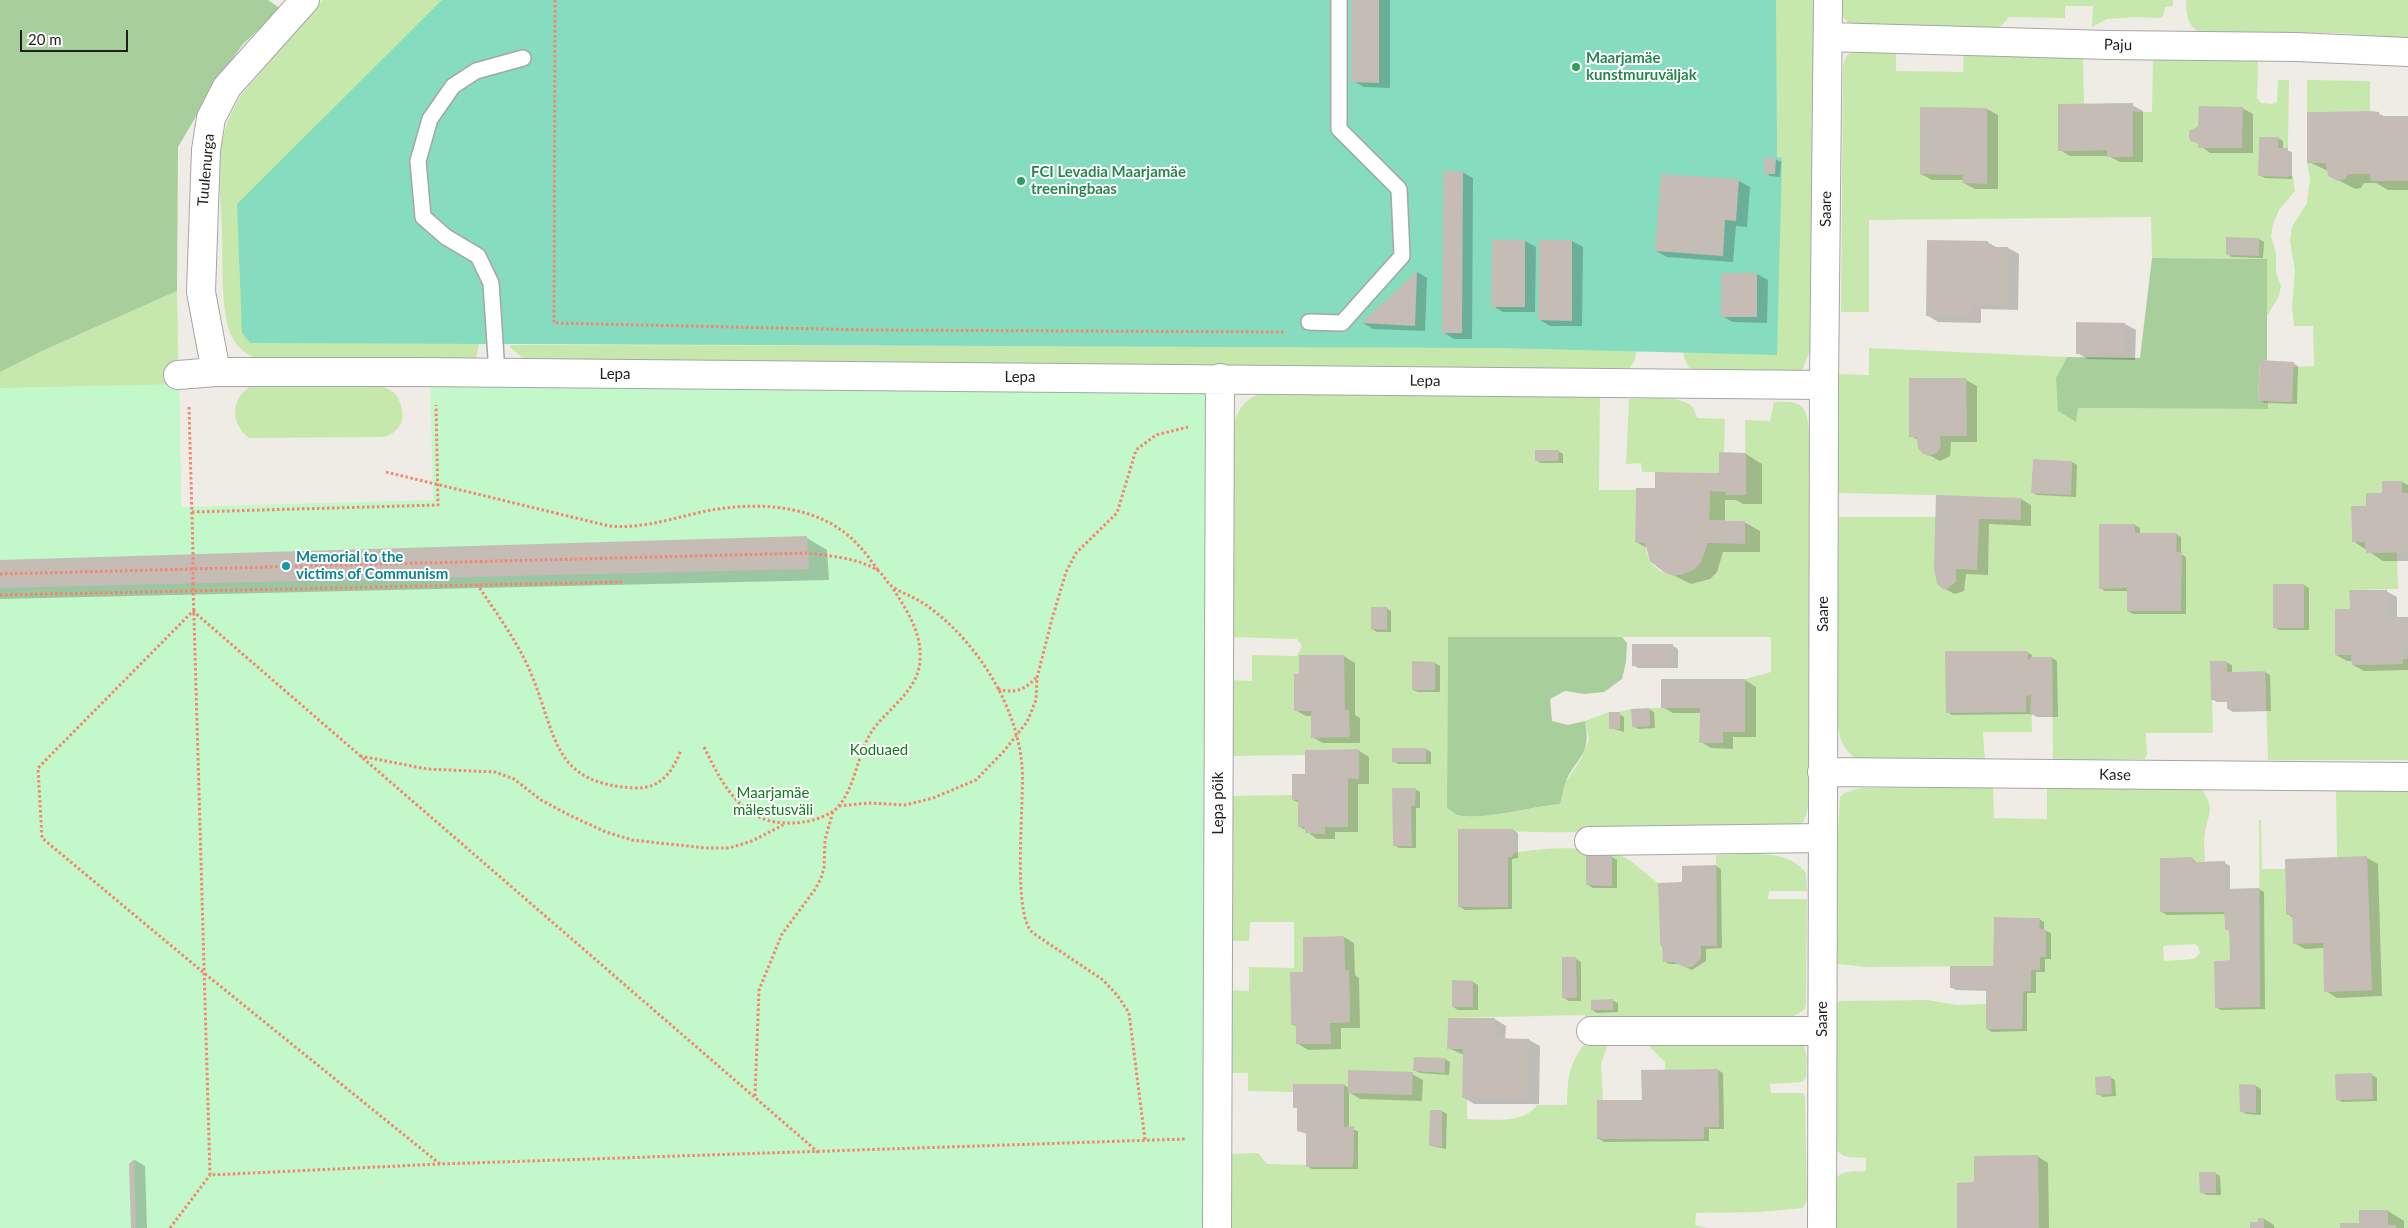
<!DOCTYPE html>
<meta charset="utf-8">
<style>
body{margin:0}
#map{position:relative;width:2408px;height:1228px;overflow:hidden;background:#efece5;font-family:Lato,sans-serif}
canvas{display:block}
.scale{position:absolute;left:20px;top:30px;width:108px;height:22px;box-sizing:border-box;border:2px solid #1f1f1f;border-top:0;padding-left:6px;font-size:15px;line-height:18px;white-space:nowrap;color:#1f1f1f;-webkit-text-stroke:4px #fff;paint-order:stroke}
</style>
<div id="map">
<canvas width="2408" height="1228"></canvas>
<div class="scale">20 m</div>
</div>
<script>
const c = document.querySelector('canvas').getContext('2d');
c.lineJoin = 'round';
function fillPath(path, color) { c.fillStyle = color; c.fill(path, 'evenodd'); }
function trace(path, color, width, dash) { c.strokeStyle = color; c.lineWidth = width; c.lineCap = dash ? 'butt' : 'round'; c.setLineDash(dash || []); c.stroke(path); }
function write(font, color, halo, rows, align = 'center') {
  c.font = font + ' Lato,sans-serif'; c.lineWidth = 4; c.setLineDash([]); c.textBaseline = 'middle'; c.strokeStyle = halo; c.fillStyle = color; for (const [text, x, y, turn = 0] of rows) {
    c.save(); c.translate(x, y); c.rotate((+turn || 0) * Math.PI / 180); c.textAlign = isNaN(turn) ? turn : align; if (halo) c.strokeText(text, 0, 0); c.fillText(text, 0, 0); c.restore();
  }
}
const grass = new Path2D(`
 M323 0H485L479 345 476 359H257C247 354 237 348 232 337 220 315 223 257 222 231 221 205 218 177 221 151 223 130 231 111 242 94Z
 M1776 0H1815L1810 350 1803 368 1798 373H1692L1684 358 1683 338 1634 352H1636L1635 360 1626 373 1043 363 526 361 511 348 510 345 1076 346Z
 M1839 0H2173V6L2165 7 2163 16 2160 18 2136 17 2107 19 2092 27 2093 6H2065V18L2009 17 1998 29 1849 23 1841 15Z
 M2186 0H2408V41L2342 33 2199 32C2187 25 2186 13 2186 0Z
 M1964 50 2083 58 2084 104 2059 151 2107 150 2133 112H2152L2153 57 2256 56 2258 63 2257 98 2261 103 2272 104 2277 102 2278 80H2289L2288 148H2278V137H2259L2258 176H2293L2295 191 2279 210 2273 224 2271 236 2276 253V272L2281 286 2279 296 2267 316V259L2152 258 2151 217 1869 220V312H1841L1843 67C1845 58 1846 54 1854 51H1896V71L1963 72Z
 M2307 80 2370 81V111L2307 112Z
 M2307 163H2326L2328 176 2338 181 2348 174H2370L2371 181H2408V493H2402V481H2383L2382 493 2366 506 2351 507 2352 542H2365L2366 553 2397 552 2398 589 2349 590 2350 609H2335V655H2351L2352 665 2402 664V659H2408V760H2268L2265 671 2227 672 2226 661H2211L2213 733H2146L2147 754 2145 759 2053 760 2052 657H2030V660H2028L2027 651H1946V713L2031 695 2032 732H1983L1985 761 1857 759C1837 746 1838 728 1837 705L1839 517H1936V495L1838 493V374L1869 375V348L2067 357 2056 378 2076 421 2078 408 2267 409 2268 401 2292 402 2293 367 2314 366 2313 326H2294L2292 306 2295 271 2290 241 2292 227 2307 203 2310 178ZM2033 459 2072 461 2071 494 2031 493Z
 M177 291 182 554 0 560V372L42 351Z
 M257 383C288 384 364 378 390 390 399 394 404 410 402 420 399 430 394 433 384 437L249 438C227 421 232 393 257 383Z
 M1261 393H1450L1600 398 1599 490H1636L1635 542 1645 543C1649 586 1701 586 1707 543H1744V521L1709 520 1710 491 1726 492V495H1746L1745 420 1770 421 1774 402C1784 402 1800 400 1805 411 1812 425 1808 474 1809 491 1809 590 1808 689 1808 788 1808 803 1810 817 1798 828 1685 830 1571 836 1458 829L1459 907H1508V857L1513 856V853C1539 848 1592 845 1617 854 1630 858 1647 875 1658 883L1660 944 1662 947 1663 962H1674L1686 968 1693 966 1701 958V946H1717L1716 855C1744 855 1787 847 1806 873L1807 891H1769L1768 899H1807L1806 1005 1804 1010 1789 1019H1585V1015L1448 1018 1447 1049H1463L1462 1098H1467V1119C1490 1119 1523 1125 1537 1105H1567C1568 1078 1568 1065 1585 1043H1608L1601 1064 1603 1100 1597 1101 1598 1139H1704V1127H1719L1718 1069 1665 1070V1062L1645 1042 1803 1041 1807 1059 1806 1078 1802 1082 1770 1084 1771 1093H1803L1805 1097 1807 1200 1803 1208 1760 1212 1696 1213 1695 1225 1708 1228H1227L1228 1154 1258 1153 1267 1164 1353 1166 1354 1127H1344V1084H1293V1092L1248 1091V1073H1228V990L1249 991V967L1294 968V922H1250L1249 941H1229V796L1292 795V800H1298L1305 833 1324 834 1325 827 1348 778 1358 779V749L1305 750V755L1229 756 1230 680 1252 681V655L1297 656 1302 646 1297 639 1231 637 1232 434C1236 413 1240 402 1261 393ZM1448 637H1771V672L1745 679V732H1723V743L1699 742 1700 708H1649L1650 726 1632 727 1631 709 1620 712 1619 729H1609V712L1585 721 1589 740 1581 759 1565 783 1560 804C1536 806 1477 821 1456 815 1453 814 1450 810 1447 808ZM1344 936 1345 970H1349L1350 1022 1330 1023 1331 1044H1296V1025H1291L1290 972H1303V937Z
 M1629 399C1646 399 1674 395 1689 404 1694 407 1695 413 1697 418L1725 419 1724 453H1719V473L1642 472 1641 463 1626 464Z
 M1993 787 1994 818 2047 819V787L2201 788C2216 810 2208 812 2205 833 2203 842 2205 853 2205 861L2193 862 2192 857 2160 858V912H2224L2225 930H2229L2230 960 2214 961 2215 1007H2260L2259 820H2261L2262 869H2285L2286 915H2292L2293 943H2323L2325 992 2371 990 2367 857 2337 858 2336 790 2408 788V1228H1834L1835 1179C1844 1169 1854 1172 1866 1171V1158C1853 1157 1839 1160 1835 1145L1836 1005 1839 1001 1927 1000 1957 1005 1986 1004V1029H2022L2023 991 2031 990V970H2040V957H2046V929H2039L2040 918 1994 917 1993 966 1866 967 1838 964 1836 962 1835 888 1840 797 1844 793 1861 788ZM2195 944 2198 946 2200 953 2194 959 2164 961 2163 946Z`);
const forest = new Path2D(`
 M0 0H268L281 9 243 44 218 79 178 147 177 291 42 351 0 372Z
 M2152 258 2267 259V360L2260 361 2258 401H2268V409L2078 408 2076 422 2058 411 2056 378 2067 357 2140 358Z
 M1448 637H1622L1627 643 1626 662 1622 679 1604 692 1585 694 1565 691 1550 699 1552 721 1568 725 1585 721C1592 759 1575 756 1565 784 1563 790 1562 797 1560 804 1534 806 1480 821 1457 815 1454 814 1450 810 1447 808Z`);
const park = new Path2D(`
 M430 373 1220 378 1217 1228H0V388L179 384 181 507 433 500Z`);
const pitch = new Path2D(`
 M442 0H1776L1777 157 1782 158 1777 355 1501 348 250 343 242 333 237 204Z`);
const shadow = new Path2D(`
 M1352 0H1390V88L1364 87 1353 81Z
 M2132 105 2143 111V162H2120L2108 156H2070L2060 150Z
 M2242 108 2253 114V153H2210L2189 137 2191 130Z
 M1987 109 1998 115V189H1975L1964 183V180H1932L1921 174Z
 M2378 113 2385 117H2408V190H2388L2376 183H2364L2361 188 2355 189 2329 175 2328 171 2309 162Z
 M2278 138 2283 141V149L2292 152V179L2265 178 2260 175Z
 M1775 159 1781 162 1780 177 1770 176 1765 173Z
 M1462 172 1473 178 1472 339H1454L1443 332Z
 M1662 175 1739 181 1750 187 1747 227 1736 226 1733 262 1667 257 1656 251Z
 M2259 239 2264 242 2263 258 2232 257 2227 254Z
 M1494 240 1525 241 1536 247 1535 312H1503L1493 306Z
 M1541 241H1572L1583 247 1582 326H1550L1540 320Z
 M1987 242 1998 248H2008L2019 254 2018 310 1981 309V323L1938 322 1927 315Z
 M1417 272 1427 278 1425 331 1373 329 1363 323Z
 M1757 274 1768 280 1767 323 1733 322 1722 316Z
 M2125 324 2136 330 2135 360 2088 359 2077 353Z
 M2293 363 2298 366 2297 404 2265 403 2260 400Z
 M1966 380 1977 386V442H1951L1950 456 1940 461 1929 455 1918 440 1911 436Z
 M1558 451 1563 454V463H1541L1536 460Z
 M1720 454H1746L1762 464V504H1743L1736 500H1725V522H1744L1760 531V552H1723L1717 572 1710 579 1691 584 1657 567 1647 548 1636 542 1656 489 1720 474Z
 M2034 460 2072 462 2077 465 2076 497 2037 495 2032 492Z
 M2402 482 2408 485V561H2383L2353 541 2368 507Z
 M1938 497 2021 499 2031 505V526L1989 524 1988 575 1966 574 1964 591 1955 594 1943 588Z
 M2135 525 2140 528V534H2176L2181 537V554L2186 557V614H2133L2128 611V591H2105L2100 588Z
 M807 538 827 550 829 580 0 599V561Z
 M2304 585 2309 588V630H2279L2274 627Z
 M2386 591 2397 597V618H2408V670L2364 671 2353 665V661H2347L2336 655Z
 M1386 608 1391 611V632H1377L1372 629Z
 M1673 646 1678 649V668H1638L1633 665Z
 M2027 652 2032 655V658H2052L2057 661 2058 717H2037L2032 714 1952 715 1947 712Z
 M1344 656 1355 663V715L1360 718V743H1323L1312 737V716H1306L1295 710 1301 675Z
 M2226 662 2232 665V673L2265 672 2270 675 2271 711 2233 712 2228 709V702H2217L2212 699Z
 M1414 663H1435L1440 666V692H1418L1413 690Z
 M1745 680 1756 687V737H1733V749L1711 748 1701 742V713H1673L1663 707Z
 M1649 709 1654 712 1655 728 1638 729 1633 726Z
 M1619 714 1624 717V732L1611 728Z
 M1393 749H1426L1431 752V764H1398L1393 761Z
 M1358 750 1369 757V784H1358V832H1335V839H1317L1299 826V803L1293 800 1306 775Z
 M1415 789 1420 792V808H1416V848H1399L1394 845Z
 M1513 830 1518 833V858L1512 859V909L1465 910 1460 907Z
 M1612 857 1617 860V888H1593L1588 885Z
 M2192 858 2197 863H2225L2230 866V890L2259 889 2264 892 2265 1009 2221 1010 2216 1007 2231 962V932L2226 929V914L2167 915 2162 912Z
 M2367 858 2378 864 2382 996 2337 998 2326 991 2324 948 2305 949 2294 943 2293 918 2288 914Z
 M1716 866 1721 869 1722 948 1706 949V961L1692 970 1680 964H1669L1664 961Z
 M2039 919 2044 922V930L2051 933V959H2045V972H2036V993H2027V1031L1992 1032 1987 1029 1988 991 1956 990 1951 987 1994 967Z
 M1344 937 1354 943 1355 975 1359 978 1360 1028H1341V1049L1308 1050 1297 1043V1027L1292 1024 1304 973Z
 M1576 959 1581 962V1001H1569L1564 998Z
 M1453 982H1473L1478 985V1010H1458L1453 1007Z
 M1612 1000 1618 1003V1012L1597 1013 1592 1010Z
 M1495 1019 1506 1026 1505 1040H1529L1540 1046 1539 1104H1474L1463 1097 1464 1055 1448 1048Z
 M1445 1059 1450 1062 1449 1075 1420 1073 1414 1070Z
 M1718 1070 1723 1073 1724 1129H1709V1141L1604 1142 1599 1139 1643 1101Z
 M1412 1074 1423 1080 1422 1101 1360 1099 1349 1092V1128L1358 1131V1169H1312L1307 1166V1134L1298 1131V1109L1294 1107 1344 1085 1349 1088Z
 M2372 1075 2377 1078V1101L2342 1102 2337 1099Z
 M2110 1077 2115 1080 2116 1096 2103 1097 2098 1094Z
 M2256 1086 2261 1089V1115L2246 1114 2241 1111Z
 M1431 1111H1442L1447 1114 1446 1149 1431 1146Z
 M2037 1156 2048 1163 2049 1228H1959L1976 1184Z
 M135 1160 145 1166 147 1228H132L130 1164Z
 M2215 1173 2220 1176 2221 1195H2206L2201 1192Z
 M2388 1211 2404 1221V1228H2341L2360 1225Z
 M2264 1219 2274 1225V1228H2251Z`);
const building = new Path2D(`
 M1351 0H1379V83L1351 82Z
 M2133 103V157H2107V150L2058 151V104Z
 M2199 106 2243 107 2242 148H2198V143L2190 141 2189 131 2198 127Z
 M1920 107 1987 108V184L1962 183 1963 175 1920 174Z
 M2370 111 2379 112V116H2408V181H2371L2370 174H2348L2345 179 2338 181 2328 176 2326 163H2307V112Z
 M2259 137H2279L2278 148H2288V177L2258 176Z
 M1764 158H1776L1775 174H1764Z
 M1443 171H1463L1462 333H1442Z
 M1661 174 1739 179 1736 221 1725 220 1723 256 1655 251Z
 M2226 237 2259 238V256L2226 255Z
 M1492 239 1525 240V307H1491Z
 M1539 240H1572V321L1538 320Z
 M1927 240 1988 241 1989 247H2008L2007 305 1971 304 1970 317 1926 316Z
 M1417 271 1415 326 1361 323Z
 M1721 273H1757V317H1721Z
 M2076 322 2125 323V354H2076Z
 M2260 360 2294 362 2292 402 2258 401Z
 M1909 378H1966L1967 436H1940L1941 447 1937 453 1928 456 1922 453 1918 448 1917 437H1909Z
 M1535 450H1559L1558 461H1535Z
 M1719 452 1746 453V495H1725L1726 492 1710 491 1709 520 1745 521V544L1707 543 1701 562 1694 570 1674 576 1665 573 1650 561 1645 543 1635 542 1636 488H1655V472L1719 473Z
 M2033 459 2072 461 2071 495 2031 493Z
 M2382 481H2402V493H2408V552L2366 553 2365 542H2352L2351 506H2366V493H2382Z
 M1936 495 2021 498V520L1979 519 1977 570 1956 569V582L1947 589H1943L1937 584 1934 568Z
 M2099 524H2135V533H2177L2176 552H2182L2181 611H2127V588L2099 589Z
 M807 536 809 569 0 588V560Z
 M2273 584H2304V628H2273Z
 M2349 590H2387V617H2408V645H2402L2403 664 2352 665 2351 655H2335V609H2350Z
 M1371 607H1387V630L1371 629Z
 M1632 644H1673V666H1632Z
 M1945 651H2028V660H2030V657H2052L2053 714 2030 715 2031 695H2026V712L1946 713Z
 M1299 655H1344L1345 710H1349L1350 737 1311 738V711H1294V674H1299Z
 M1412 661 1435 662V690H1412Z
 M2210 661H2227V672L2265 671 2266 708 2227 709V700H2211Z
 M1661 679H1745V732H1723V743H1699L1700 708H1661Z
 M1649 708 1650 726 1632 727 1631 709Z
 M1609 712H1620V729H1609Z
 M1392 748H1426V762H1392Z
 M1359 749V779L1348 778V827H1325V834L1305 833V827H1298V800H1292V774H1305V750Z
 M1392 788H1416L1415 806H1411L1412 846H1393Z
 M1458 829H1513V856L1508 857V907H1458Z
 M1586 855H1612V886L1586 885Z
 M2367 856 2372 990 2324 992 2323 943 2293 944 2292 915H2286L2285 859Z
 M2192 857 2193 862 2225 861 2226 889 2259 888 2260 1007 2215 1008 2214 961 2230 960 2229 930H2225L2224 912H2160V858Z
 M1716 865 1717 946H1701V958L1693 966 1686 968 1674 962H1663L1662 947 1660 944 1658 883 1682 882V866Z
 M1994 917 2040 918 2039 929H2046V957H2040V970H2031V991H2023L2022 1029H1986V988H1950V966H1993Z
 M1344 936 1345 970H1349L1350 1022 1330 1023 1331 1044H1296V1025H1291L1290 972H1303V937Z
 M1562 957H1576L1577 998H1562Z
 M1452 980 1473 981V1007H1452Z
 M1613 999V1010H1591V1000Z
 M1448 1018H1495V1038L1529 1039V1098H1462L1463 1049H1447Z
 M1414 1057 1445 1058V1073L1413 1071Z
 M1718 1069 1719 1127H1704V1139H1597V1100H1642L1641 1070Z
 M1348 1070 1413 1072 1412 1095 1348 1093Z
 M2372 1073 2373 1099 2336 1100 2335 1074Z
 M2111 1076 2112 1094 2096 1095 2095 1077Z
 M1293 1084H1344V1127L1354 1126 1353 1167H1306V1132L1297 1131V1107L1293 1108Z
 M2239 1084 2256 1085V1113L2240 1112Z
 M1430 1110H1442V1147L1429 1146Z
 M2038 1155 2039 1228H1957V1183L1974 1182V1156Z
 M134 1159 136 1228H131L129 1164Z
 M2199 1172H2216V1193H2200Z
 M2359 1210H2388V1225H2396V1228H2340V1223H2359Z
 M2258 1218H2264V1228H2250V1222H2258Z`);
const path = new Path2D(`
 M555 0 554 323 868 330 1284 332
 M189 407 193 552
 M386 472 609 526C644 529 673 518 706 511 758 501 822 504 859 546 866 553 872 562 878 570
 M192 512 438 505 436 405
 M0 574 808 553C830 556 858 558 877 570 884 574 886 583 893 587 903 594 915 597 926 605 976 640 1017 705 1022 766 1025 800 1011 915 1033 933L1103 980 1117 995 1129 1013 1145 1140
 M193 583 210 1175 440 1164 1185 1139
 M477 584C496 613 519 643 532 676 557 736 552 784 635 788 661 789 673 771 681 750
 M0 595 622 582
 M998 689C1015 694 1024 690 1036 678
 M704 747C726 792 747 830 803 822 813 821 831 815 838 807 856 786 857 754 872 731 888 708 919 690 920 660 922 632 906 609 892 587
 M360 756 427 769 495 772 514 779 541 800 571 816 606 832 632 840 706 848H729L752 841 783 825
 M839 806 869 803 905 805 933 798 976 780 1004 751 1027 722 1036 700 1037 678 1052 619 1066 572 1076 553 1117 513 1136 450 1156 435 1188 427
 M755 1096 759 990 782 934 816 888 821 878 824 868 825 840 833 811
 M440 1164 204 973 42 838 38 768 193 611 819 1153
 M170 1228 210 1175`);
const lane = new Path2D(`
 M1309 322 1342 323 1402 256 1399 189 1339 129V0
 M497 373 491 283 478 256 446 237 423 217 418 161 430 119 453 86 476 71 523 58`);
const street = new Path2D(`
 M1828 37 2108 45 2296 47 2408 52
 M216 372 201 292 206 150 211 118 227 87 305 0
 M178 375 216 372H417L1824 385
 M1822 772 2408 777
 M1589 841 1822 838
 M1591 1031H1822
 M1217 1228 1220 378
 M1822 1228 1824 385 1828 0`);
const pathBridge = new Path2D(`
 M193 552V583`);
const markers = [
 [1576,67,5,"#2e9e5b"],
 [1021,181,5,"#2e9e5b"],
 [286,566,5,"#0f9aa8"]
];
const streetNames = [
 ["Paju",2118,45,1],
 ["Tuulenurga",206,170,-85],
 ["Saare",1826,209,-89],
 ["Lepa",615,374],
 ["Lepa",1020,377],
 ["Lepa",1425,381,1],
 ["Saare",1823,614,-90],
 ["Kase",2115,775,1],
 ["Lepa põik",1218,803,-90],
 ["Saare",1822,1019,-90]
];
const leisureNames = [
 ["Maarjamäe",1586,58],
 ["kunstmuruväljak",1586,75],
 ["FCI Levadia Maarjamäe",1031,172],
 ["treeningbaas",1031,189]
];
const cultureNames = [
 ["Memorial to the",296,557],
 ["victims of Communism",296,574]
];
const parkNames = [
 ["Koduaed",879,750],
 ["Maarjamäe",773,793],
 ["mälestusväli",773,810]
];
fillPath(grass, '#c7e8ac');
fillPath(forest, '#a7ce9b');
fillPath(park, '#c3f8ca');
fillPath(pitch, '#85dcbf');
fillPath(shadow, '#0003');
fillPath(building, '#c4bcb5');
trace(lane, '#a6a6a6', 18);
trace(street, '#a6a6a6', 30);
trace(path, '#f6846f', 3, [2.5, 2.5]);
trace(lane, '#fff', 15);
trace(street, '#fff', 28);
trace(pathBridge, '#f6846f', 3, [2.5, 2.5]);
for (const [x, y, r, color] of markers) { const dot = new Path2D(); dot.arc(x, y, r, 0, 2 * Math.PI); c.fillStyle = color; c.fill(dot); trace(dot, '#fff', 2); }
write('15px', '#1f1f1f', '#fff', streetNames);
write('bold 15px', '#27864d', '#fff', leisureNames, 'left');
write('bold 15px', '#0d838f', '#fff', cultureNames, 'left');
write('15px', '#0e7b1d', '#fff', parkNames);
</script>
